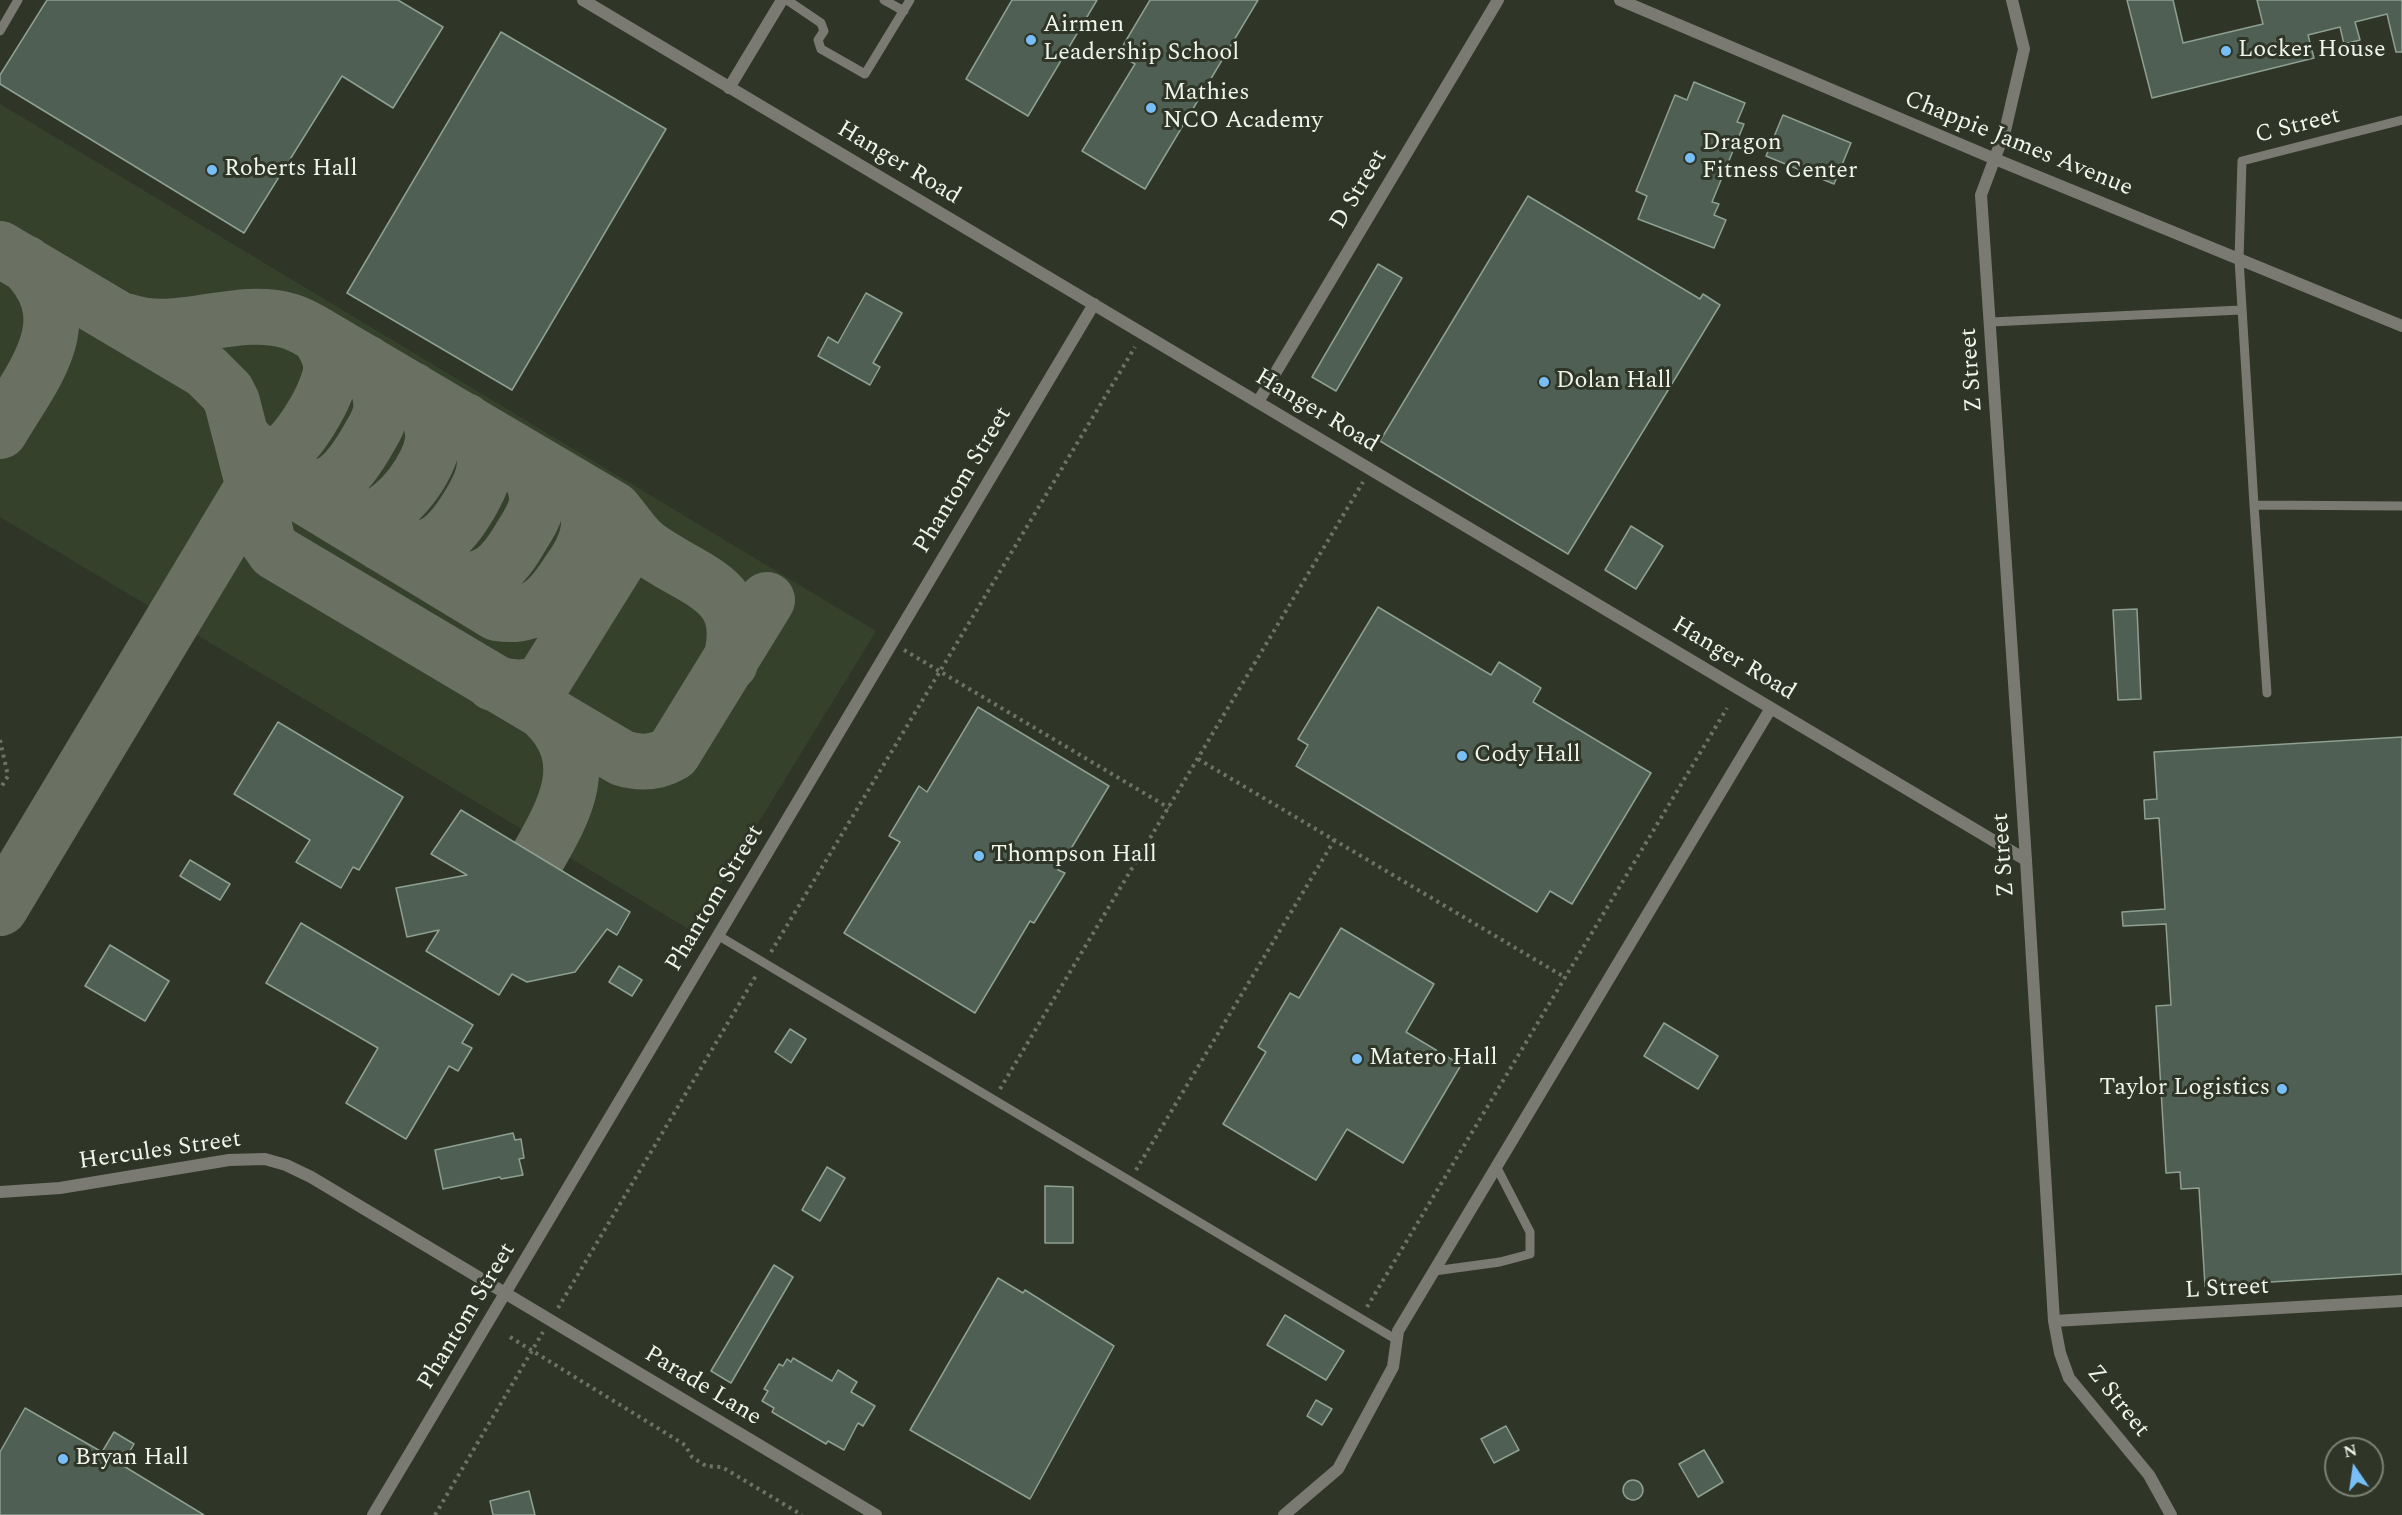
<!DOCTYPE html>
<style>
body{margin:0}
#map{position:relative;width:2402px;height:1515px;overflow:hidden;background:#2f3627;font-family:Spectral,serif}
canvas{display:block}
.north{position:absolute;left:2324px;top:1437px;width:60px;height:60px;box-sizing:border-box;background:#2f3627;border:2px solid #7c8275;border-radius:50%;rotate:347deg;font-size:16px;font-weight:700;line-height:24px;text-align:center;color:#f0f5eb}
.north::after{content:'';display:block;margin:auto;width:21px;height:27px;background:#78bff8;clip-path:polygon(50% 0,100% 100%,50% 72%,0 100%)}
</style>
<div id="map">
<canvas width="2402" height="1515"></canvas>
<div class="north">N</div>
</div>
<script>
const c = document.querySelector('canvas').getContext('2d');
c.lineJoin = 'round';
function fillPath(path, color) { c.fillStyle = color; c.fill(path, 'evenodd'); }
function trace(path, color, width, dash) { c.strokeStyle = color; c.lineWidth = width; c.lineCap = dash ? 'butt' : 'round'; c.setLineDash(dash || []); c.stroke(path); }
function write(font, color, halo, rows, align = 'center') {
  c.font = font + ' Spectral,serif'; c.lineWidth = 6; c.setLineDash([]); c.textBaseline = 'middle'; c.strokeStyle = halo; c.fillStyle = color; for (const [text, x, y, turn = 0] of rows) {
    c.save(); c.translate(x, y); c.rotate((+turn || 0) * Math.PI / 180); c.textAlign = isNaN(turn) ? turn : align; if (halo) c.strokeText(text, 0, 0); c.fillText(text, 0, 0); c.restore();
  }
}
const built = new Path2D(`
 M0 104 876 631 692 931 0 517Z`);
const taxiway = new Path2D(`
 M0 249 206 371 227 392 232 402 268 542 275 552 622 758C641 764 656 763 673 753L767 600
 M125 321C179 340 235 305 289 321 300 324 309 330 318 335L613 509C624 521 633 537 646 547 694 583 752 587 730 663
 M0 431C32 376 83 321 25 263
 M241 436 258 455C268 456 276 456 285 450 302 438 333 387 331 365 330 354 324 344 318 335
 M245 450 253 462 276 479 497 613C535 619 551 600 570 570 581 555 590 539 589 519 588 505 579 494 569 483
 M287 486C329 495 344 479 365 445 371 434 379 423 381 411 383 393 375 378 366 363
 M334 514C345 517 358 521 370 518 397 512 431 467 433 439 434 420 424 403 412 390
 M381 543C427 561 448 541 471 502 480 486 489 469 483 449 480 439 471 430 465 421
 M444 581C487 584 502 570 522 535 529 524 536 513 537 501 538 484 527 467 518 453
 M493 683C512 688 527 691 544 680L620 558
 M538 857C565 810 593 760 546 714
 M0 908 253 487`);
const building = new Path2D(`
 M47 0H398L443 27 393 108 342 76 244 233 0 84V75Z
 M1012 0H1097L1028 116 966 79Z
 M1150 0H1258L1145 189 1082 151 1135 64 1118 54Z
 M2127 0H2173L2183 43 2263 24 2257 0H2402V52H2396L2387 14 2355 22 2360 40 2344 44 2340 27 2308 35 2314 58 2152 98Z
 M501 32 666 129 512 390 347 293Z
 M1694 82 1745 103 1737 122 1744 124 1712 202 1719 204 1714 215 1726 220 1714 248 1638 219 1647 196 1636 191 1675 95 1687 100Z
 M1783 115 1851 143 1834 184 1766 156Z
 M1528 196 1700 299 1703 294 1720 305 1568 554 1380 441Z
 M1378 264 1402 278 1336 391 1312 377Z
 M866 293 902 313 873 363 880 367 870 385 818 356 828 337 838 343Z
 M1631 526 1663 546 1636 589 1605 570Z
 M1378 607 1491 675 1499 662 1541 688 1533 702 1651 773 1572 904 1550 891 1537 912 1296 766 1308 745 1298 739Z
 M2137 609 2141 699 2118 700 2113 610Z
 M978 707 1109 786 1058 870 1065 873 1034 923 1030 921 975 1013 844 933 900 842 889 836 919 786 927 792Z
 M278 722 403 797 359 870 353 867 341 888 296 862 310 840 234 794Z
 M2402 737V1274L2205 1286 2199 1188 2181 1189 2180 1172 2166 1173 2156 1006 2171 1005 2166 924 2123 926 2122 912 2165 909 2159 818 2145 819 2144 800 2157 799 2154 752Z
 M461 810 630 912 617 935 607 929 575 972 527 982 512 974 499 995 426 951 439 930 407 937 396 888 467 875 431 854Z
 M190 860 230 884 220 900 180 876Z
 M301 923 473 1025 462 1043 472 1048 458 1071 449 1066 406 1139 346 1103 378 1048 266 983Z
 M1341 928 1434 984 1406 1032 1461 1065 1403 1163 1347 1129 1316 1180 1223 1124 1266 1052 1258 1047 1290 993 1299 998Z
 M110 945 169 981 145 1021 85 986Z
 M619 966 642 980 632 996 609 982Z
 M1664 1023 1718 1056 1698 1089 1644 1056Z
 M790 1029 806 1039 791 1063 775 1052Z
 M513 1133 515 1140 521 1139 524 1158 519 1159 523 1175 501 1179 500 1177 443 1189 435 1150Z
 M827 1167 845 1178 820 1221 802 1210Z
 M1045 1186 1073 1187V1243H1045Z
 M774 1265 793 1277 731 1383 711 1371Z
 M998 1278 1023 1293 1025 1290 1114 1346 1030 1499 910 1430Z
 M1285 1315 1344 1351 1326 1380 1267 1345Z
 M793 1358 832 1381 838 1370 857 1382 851 1392 875 1406 863 1426 858 1423 844 1450 828 1441 826 1444 772 1412 774 1408 762 1401 768 1391 764 1389 779 1364 783 1366 787 1359 791 1362Z
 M1316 1400 1332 1409 1322 1425 1307 1416Z
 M25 1408 102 1452 114 1432 134 1444 122 1465 204 1515H0V1452Z
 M1506 1426 1519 1450 1494 1463 1481 1439Z
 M1704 1450 1723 1482 1698 1497 1679 1464Z
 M1623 1490a10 10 0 1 1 20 0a10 10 0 1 1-20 0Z
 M529 1491 535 1515H493L490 1501Z`);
const path = new Path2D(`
 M904 650 1169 808
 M0 740 8 776 0 789
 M1198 759 1566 978
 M771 952 1135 347
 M1000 1089 1363 482
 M1136 1170 1335 839
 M1367 1307 1727 708
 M558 1308 757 974
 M510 1337 685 1445 692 1457 706 1466 722 1467 802 1515
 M435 1515 543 1332`);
const lane = new Path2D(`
 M787 0 821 23 824 31 818 40 821 49 865 74 910 0
 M884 0 904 11
 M0 31 18 0
 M2402 120 2242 161 2239 259 2254 505 2402 506
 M1991 322 2241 310
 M2254 505 2267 693
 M719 936 1397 1340
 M1434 1271 1500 1262 1530 1254V1232L1496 1166`);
const street = new Path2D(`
 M583 0 2026 860
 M1620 0 1995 159 2402 326
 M2012 0 2024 49 2005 131 1981 195 2026 860 2054 1321 2060 1353 2069 1378 2149 1475 2171 1515
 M729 88 782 0
 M1258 402 1498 0
 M0 1192 60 1188 229 1160 265 1159 286 1165 311 1177 876 1515
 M2054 1321 2402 1301
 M373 1515 1094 304
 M1284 1515 1338 1469 1393 1367 1398 1331 1771 708`);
const markers = [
 [1031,40,6,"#78bff8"],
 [2226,51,6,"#78bff8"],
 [1151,108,6,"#78bff8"],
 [1690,158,6,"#78bff8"],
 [212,170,6,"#78bff8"],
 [1544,382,6,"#78bff8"],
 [1462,756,6,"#78bff8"],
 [979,856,6,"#78bff8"],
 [1357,1059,6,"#78bff8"],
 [2282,1089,6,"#78bff8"],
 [63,1459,6,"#78bff8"]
];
const poiNames = [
 ["Airmen",1043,26],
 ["Leadership School",1043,54],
 ["Locker House",2238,51],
 ["Mathies",1163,94],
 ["NCO Academy",1163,122],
 ["Dragon",1702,144],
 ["Fitness Center",1702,172],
 ["Roberts Hall",224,170],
 ["Dolan Hall",1556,382],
 ["Cody Hall",1474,756],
 ["Thompson Hall",991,856],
 ["Matero Hall",1369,1059],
 ["Taylor Logistics",2270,1089,"right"],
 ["Bryan Hall",75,1459]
];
const streetNames = [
 ["C Street",2298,127,-14],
 ["Chappie James Avenue",2018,145,22],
 ["Hanger Road",898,164,31],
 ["D Street",1360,190,-59],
 ["Z Street",1973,370,-94],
 ["Hanger Road",1316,412,31],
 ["Phantom Street",964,481,-59],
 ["Hanger Road",1733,660,31],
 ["Z Street",2005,855,-94],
 ["Phantom Street",716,899,-59],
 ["Hercules Street",160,1152,-8],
 ["L Street",2227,1290,-3],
 ["Phantom Street",468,1317,-59],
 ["Parade Lane",702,1387,31],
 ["Z Street",2117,1402,51]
];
fillPath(built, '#36412c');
trace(taxiway, '#6a7062', 56);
fillPath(building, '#4f5f53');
trace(building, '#8ea092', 1.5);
trace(path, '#6d7366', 4, [3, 4.5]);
trace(lane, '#7a7a72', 9);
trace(street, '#7a7a72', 12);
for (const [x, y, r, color] of markers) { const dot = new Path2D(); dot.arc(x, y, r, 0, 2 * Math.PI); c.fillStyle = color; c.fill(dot); trace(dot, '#2f3627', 2); }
write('24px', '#f0f5eb', '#2f3627', poiNames, 'left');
write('24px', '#f0f5eb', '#2f3627', streetNames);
</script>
